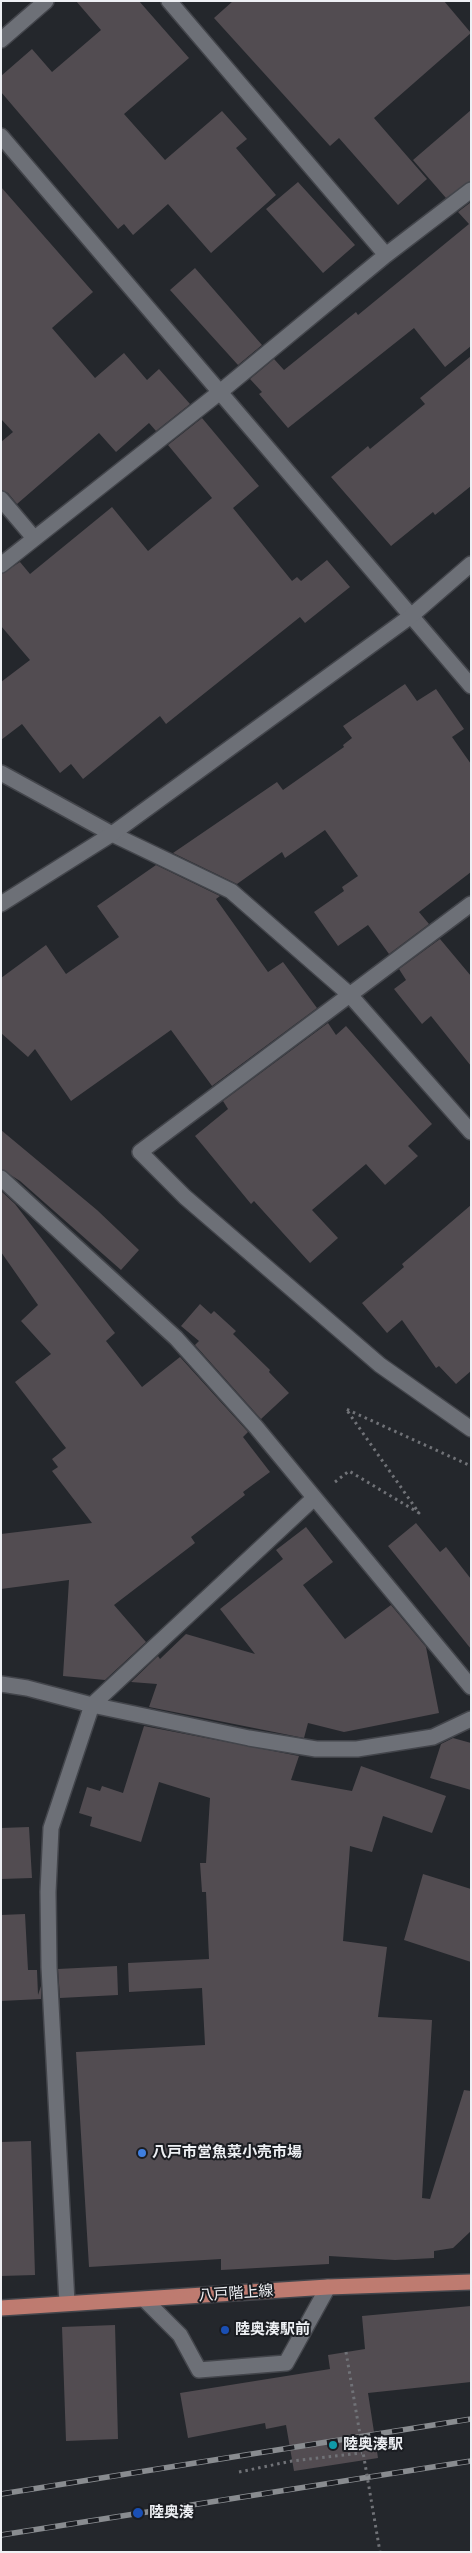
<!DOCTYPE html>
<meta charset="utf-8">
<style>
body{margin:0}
#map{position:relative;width:472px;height:2553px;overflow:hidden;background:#24272c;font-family:Signika,sans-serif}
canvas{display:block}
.frame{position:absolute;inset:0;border:2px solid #eef0f4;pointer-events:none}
</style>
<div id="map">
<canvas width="472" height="2553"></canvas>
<div class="frame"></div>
</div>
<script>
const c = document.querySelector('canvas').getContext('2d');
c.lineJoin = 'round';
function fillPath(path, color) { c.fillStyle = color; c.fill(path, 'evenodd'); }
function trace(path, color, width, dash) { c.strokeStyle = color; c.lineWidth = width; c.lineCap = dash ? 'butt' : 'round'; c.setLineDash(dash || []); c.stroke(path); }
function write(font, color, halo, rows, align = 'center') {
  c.font = font + ' Signika,"Noto Sans JP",sans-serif'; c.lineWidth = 4; c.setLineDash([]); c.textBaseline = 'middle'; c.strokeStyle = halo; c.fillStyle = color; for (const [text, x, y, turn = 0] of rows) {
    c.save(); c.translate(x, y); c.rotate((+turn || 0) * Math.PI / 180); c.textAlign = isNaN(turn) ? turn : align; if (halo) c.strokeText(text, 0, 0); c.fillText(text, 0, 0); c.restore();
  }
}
const building = new Path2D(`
 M76 1H139L189 58 124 114 165 160 222 111 247 139 236 148 276 195 211 253 168 204 133 235 124 224 118 229 1 92V76L32 49 52 72 101 30Z
 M233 1H444L471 33 374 118 427 179 398 205 339 138 330 146 214 18Z
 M471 110V181L446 198 413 160Z
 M298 182 355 245 323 273 266 209Z
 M1 187 93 292 52 328 95 378 124 353 147 380 159 369 190 404 156 431 149 423 116 452 99 433 17 504 8 493 1 490V442L13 432 1 419Z
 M471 202V346L445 367 414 328 288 428 259 394 262 392 250 379 274 359 284 370 356 312 358 315 469 224 458 212Z
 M195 268 262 345 238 365 170 290Z
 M471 356V486L435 515 433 512 391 546 331 477 368 446 370 449 425 404 420 398Z
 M202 418 259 486 233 508 292 581 297 577 301 581 327 560 350 587 305 623 300 617 166 724 160 716 83 779 71 764 60 773 22 724 1 740V682L30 660 1 626V574L20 562 30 574 112 507 148 551 212 498 168 445Z
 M405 684 417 701 436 689 464 729 452 737 471 764V872L419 912 429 924 389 954 368 925 338 946 314 912 344 891 342 887 358 876 325 830 285 858 282 852 237 884 173 853 277 782 283 790 344 747 343 745 352 738 343 726Z
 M156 865 220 896 216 899 268 972 283 962 317 1008 212 1086 171 1030 71 1101 35 1049 28 1057 1 1033V978L46 945 66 974 119 937 97 906Z
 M440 939 471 976V1066L431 1016 422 1024 394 989 406 980 399 969Z
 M328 1023 336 1035 346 1026 432 1124 408 1146 418 1156 385 1185 366 1164 312 1210 338 1238 310 1263 254 1201 251 1204 195 1136 228 1109 223 1101Z
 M1 1130 97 1210 139 1250 121 1270 20 1181 1 1169Z
 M1 1191 15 1204 115 1333 106 1341 142 1387 180 1357 248 1432 243 1437 270 1472 243 1492 245 1495 191 1537 195 1543 114 1605 146 1642 105 1680 63 1676 69 1580 1 1589V1534L92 1523 52 1471 58 1467 52 1459 66 1448 15 1382 51 1354 21 1321 38 1305 1 1252Z
 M471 1205V1371L456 1384 439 1366 436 1368 402 1320 387 1333 362 1303 404 1267 402 1264Z
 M200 1304 211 1314 214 1311 236 1331 233 1334 270 1370 269 1372 289 1393 261 1419 195 1345 199 1341 181 1326Z
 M416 1523 440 1552 446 1547 471 1579V1649L388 1546Z
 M306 1527 333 1562 303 1585 345 1639 391 1605 426 1647 439 1713 344 1732 308 1723 304 1738 149 1707 157 1684 131 1682 158 1656 160 1659 186 1634 255 1654 220 1609 283 1559 276 1550Z
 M144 1726 299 1756 291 1780 352 1791 361 1766 446 1796 432 1833 383 1816 372 1852 350 1846 343 1941 387 1947 378 2017 432 2020 422 2198 430 2199 464 2090 471 2091V2231L453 2248 434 2251V2258L395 2260 329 2256V2264L221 2270V2259L89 2267 76 2052 205 2045 202 1988 129 1992 128 1963 209 1959 206 1892H202L200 1863H206L210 1798 159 1782 141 1842 90 1826 92 1817 79 1813 87 1787 100 1791 102 1786 123 1793Z
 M453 1738 471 1743V1790L430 1778 441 1744Z
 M29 1827 32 1878 1 1879V1828Z
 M423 1874 471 1889V1962L404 1940Z
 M25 1914 28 1970H37L38 1995 41 1986V1999L1 2001V1915Z
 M117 1966 118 1995 60 1998 58 1969Z
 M31 2141 35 2275 1 2276V2142Z
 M471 2306V2382L368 2393 378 2458 294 2471 286 2425 266 2429 265 2423 188 2438 180 2393 330 2369 328 2355 365 2349 362 2316Z
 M115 2325 118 2439 66 2441 62 2327Z`);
const path = new Path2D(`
 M335 1482 349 1471 419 1513 346 1409 471 1466
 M239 2472 292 2461 362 2453`);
const service = new Path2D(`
 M145 2300 180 2335 199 2370 286 2363 328 2287`);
const minor = new Path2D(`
 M169 1 386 255
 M1 40 46 1
 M1 136 471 686
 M1 499 34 538
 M1 565 220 392 386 255 471 190
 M1 773 112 834 231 891 349 994 471 1132
 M471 904 140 1152 185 1197 380 1365 471 1429
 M1 1178 176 1338 256 1427 471 1687
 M1 1684 27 1688 92 1705 249 1738 316 1749H357L433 1737 471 1719
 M67 2303 49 1967 48 1892 51 1828 92 1705 313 1499`);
const tertiary = new Path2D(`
 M1 904 112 834 411 616 471 564`);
const primary = new Path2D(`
 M1 2308 328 2287 471 2282`);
const rail = new Path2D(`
 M1 2494 471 2419
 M1 2535 471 2461`);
const pathBridge = new Path2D(`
 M346 2352 380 2552`);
const markers = [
 [142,2153,5,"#3f7fe0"],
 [225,2330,5,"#1a4fb4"],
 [333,2445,5,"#0f9aa8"],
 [138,2513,6,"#1a4fb4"]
];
const poiNames = [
 ["八戸市営魚菜小売市場",152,2153],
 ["陸奥湊駅前",235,2330],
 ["陸奥湊駅",343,2445],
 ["陸奥湊",149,2513]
];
const streetNames = [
 ["八戸階上線",236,2294,-4]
];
fillPath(building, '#524c51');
trace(service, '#43454b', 18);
trace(minor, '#43454b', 18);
trace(tertiary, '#43454b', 18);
trace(primary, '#43454b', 18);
trace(path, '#707277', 3, [2.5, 4]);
trace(service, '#6d7077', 15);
trace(minor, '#6d7077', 15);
trace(tertiary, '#6d7077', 15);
trace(primary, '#be7b70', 15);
trace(rail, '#898c90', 5.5);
trace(rail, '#1b1d22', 4, [11]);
trace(pathBridge, '#707277', 3, [2.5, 4]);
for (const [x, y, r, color] of markers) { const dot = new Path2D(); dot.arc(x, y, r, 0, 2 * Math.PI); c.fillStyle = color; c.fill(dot); trace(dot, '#1b1d22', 2); }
write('bold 15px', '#eef0f4', '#1b1d22', poiNames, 'left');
write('15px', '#eef0f4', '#1b1d22', streetNames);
</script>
